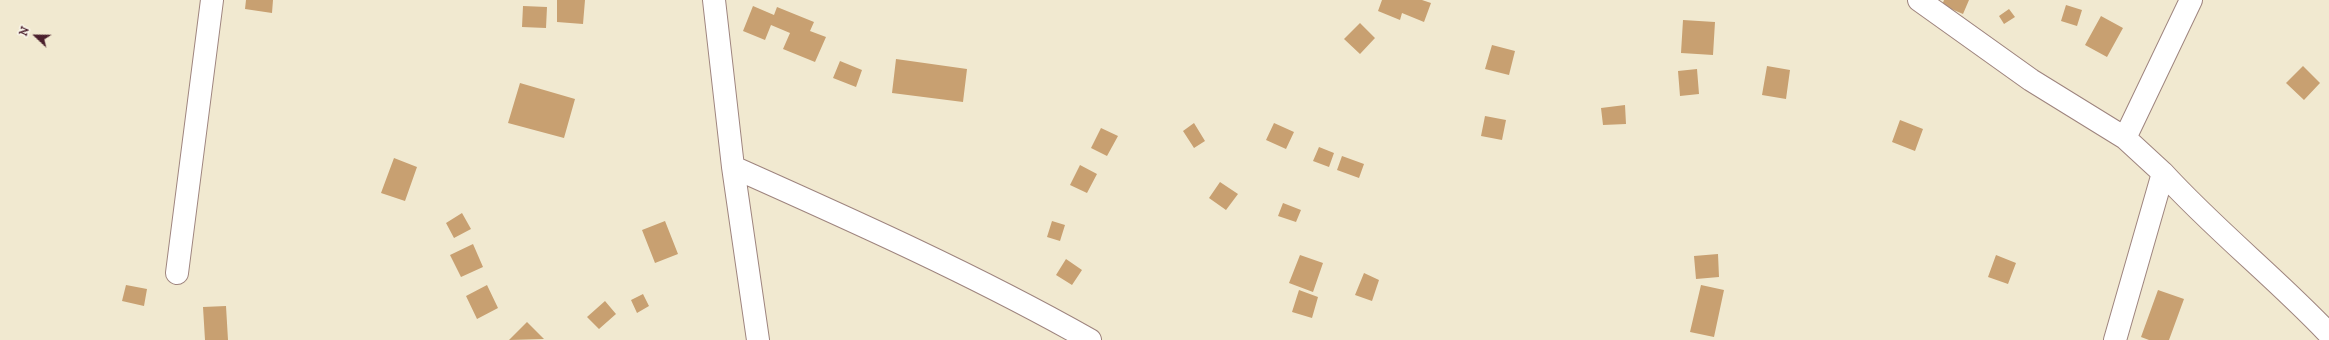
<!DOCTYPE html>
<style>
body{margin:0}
#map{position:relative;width:2329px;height:340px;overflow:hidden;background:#f1e9d0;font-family:"IM FELL DW Pica",serif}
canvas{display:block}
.north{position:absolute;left:16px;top:16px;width:40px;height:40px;-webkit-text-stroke:3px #fbf7ec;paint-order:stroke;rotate:292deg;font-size:11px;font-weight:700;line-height:16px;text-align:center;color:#4a1f2b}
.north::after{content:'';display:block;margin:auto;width:14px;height:18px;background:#4a1f2b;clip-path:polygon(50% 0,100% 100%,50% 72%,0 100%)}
</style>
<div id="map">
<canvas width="2329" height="340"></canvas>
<div class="north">N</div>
</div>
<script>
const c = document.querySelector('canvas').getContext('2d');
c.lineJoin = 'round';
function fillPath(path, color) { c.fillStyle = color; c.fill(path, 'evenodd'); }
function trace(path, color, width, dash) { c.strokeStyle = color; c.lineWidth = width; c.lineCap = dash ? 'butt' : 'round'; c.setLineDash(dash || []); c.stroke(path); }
const building = new Path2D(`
 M246 0H273L272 13 245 9Z
 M557 0H585L583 24 557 22Z
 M1382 0H1422L1431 3 1424 22 1402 13 1400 20 1378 11Z
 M1944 0H1969L1963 14 1942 5Z
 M2066 5 2082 10 2077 26 2061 21Z
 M523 6 547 7 546 28 522 27Z
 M753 6 774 15 777 7 814 22 810 31 826 37 815 62 783 49 790 33 771 25 765 40 743 31Z
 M2009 9 2015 17 2004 24 1999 16Z
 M2101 16 2123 28 2107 57 2085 45Z
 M1683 20 1715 22 1713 55 1681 53Z
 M1360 23 1375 38 1360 54 1344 39Z
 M1492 45 1515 51 1509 75 1485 69Z
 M896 59 967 69 963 102 892 93Z
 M840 61 862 70 856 87 833 78Z
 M1767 66 1790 70 1786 99 1762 95Z
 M2303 66 2320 83 2304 100 2286 83Z
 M1697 69 1699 94 1680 96 1678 71Z
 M520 83 575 99 564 138 508 123Z
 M1625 105 1626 124 1603 125 1601 108Z
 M1485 116 1506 120 1502 140 1481 136Z
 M1900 120 1923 129 1915 151 1892 142Z
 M1194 123 1205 141 1194 148 1183 131Z
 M1274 123 1294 132 1286 149 1266 140Z
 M1101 128 1118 136 1107 156 1091 148Z
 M1319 147 1334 153 1329 167 1313 161Z
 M1342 156 1364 164 1359 178 1337 170Z
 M394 158 417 167 405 201 381 193Z
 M1080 165 1097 174 1087 193 1070 185Z
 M1220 182 1238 194 1226 210 1209 198Z
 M1283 203 1301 210 1296 222 1278 216Z
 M462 213 471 229 454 238 446 223Z
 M665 221 678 254 655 263 642 230Z
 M1052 221 1065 225 1060 241 1047 237Z
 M473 244 483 267 461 277 450 255Z
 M1718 254 1719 277 1696 279 1694 256Z
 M1300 255 1323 263 1313 292 1289 283Z
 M1996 255 2016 263 2008 284 1988 277Z
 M1066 259 1082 270 1072 285 1056 275Z
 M1364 273 1379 280 1372 301 1355 295Z
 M126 285 147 289 144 306 122 301Z
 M487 285 498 308 477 319 466 296Z
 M1701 285 1724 290 1714 337 1690 332Z
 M1299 290 1318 297 1312 318 1292 312Z
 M2158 290 2184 299 2169 340H2149L2141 337Z
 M643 294 649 306 637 313 631 300Z
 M605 301 616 314 599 329 587 317Z
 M226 306 228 340H205L203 307Z
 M527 322 544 339 509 340Z`);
const street = new Path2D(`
 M714 0 733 167 758 340
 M1919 0 2031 80 2125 138
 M733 167C854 221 975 275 1090 340
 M2163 173C2215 230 2276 278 2329 334
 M177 273 212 0
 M2115 340 2163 173 2125 138 2191 0`);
fillPath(building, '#c8a071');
trace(street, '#9e847e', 24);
trace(street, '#fff', 22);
</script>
